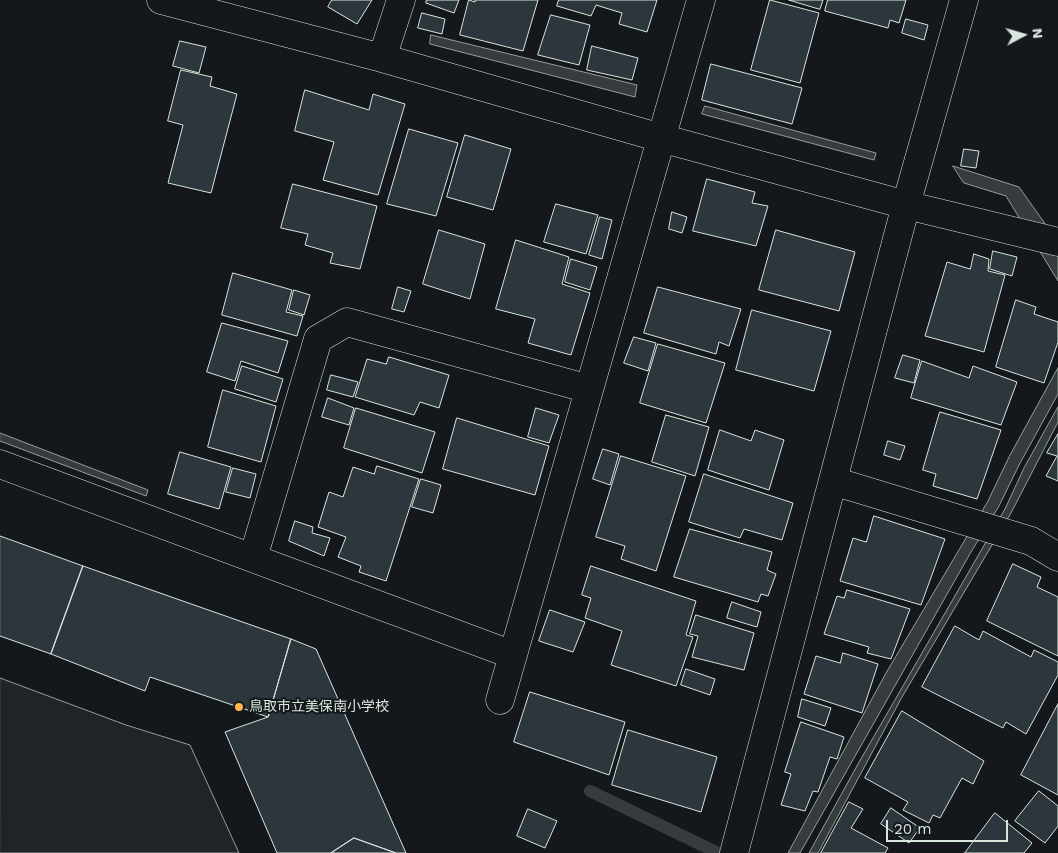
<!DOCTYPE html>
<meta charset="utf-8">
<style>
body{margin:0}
#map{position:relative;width:1058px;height:853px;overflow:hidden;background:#14181c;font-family:"Work Sans",sans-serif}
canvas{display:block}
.north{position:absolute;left:998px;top:10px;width:50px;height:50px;-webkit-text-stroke:4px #14181c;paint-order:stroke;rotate:84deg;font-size:14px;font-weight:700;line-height:20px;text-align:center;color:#d8e6dc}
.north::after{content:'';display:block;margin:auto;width:18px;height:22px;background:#d8e6dc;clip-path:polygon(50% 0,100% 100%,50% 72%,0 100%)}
.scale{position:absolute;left:886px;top:820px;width:122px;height:22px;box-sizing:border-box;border:2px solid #d8e6dc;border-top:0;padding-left:6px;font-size:15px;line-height:18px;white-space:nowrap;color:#d8e6dc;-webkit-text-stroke:4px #14181c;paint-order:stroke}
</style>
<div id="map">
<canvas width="1058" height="853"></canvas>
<div class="north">N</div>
<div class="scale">20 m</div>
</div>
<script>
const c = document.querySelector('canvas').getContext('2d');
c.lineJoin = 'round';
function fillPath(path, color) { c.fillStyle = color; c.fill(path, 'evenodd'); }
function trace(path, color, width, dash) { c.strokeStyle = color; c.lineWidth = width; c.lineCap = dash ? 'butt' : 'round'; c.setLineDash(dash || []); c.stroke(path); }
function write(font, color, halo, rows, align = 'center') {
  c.font = font + ' "Work Sans","Noto Sans JP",sans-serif'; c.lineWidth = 4; c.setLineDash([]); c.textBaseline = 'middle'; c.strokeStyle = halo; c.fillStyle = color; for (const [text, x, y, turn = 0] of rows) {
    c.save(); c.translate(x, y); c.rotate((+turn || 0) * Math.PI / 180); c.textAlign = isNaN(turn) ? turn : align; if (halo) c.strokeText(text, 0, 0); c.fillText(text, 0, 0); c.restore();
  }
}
const green = new Path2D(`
 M0 678 126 725 190 745 239 853H0Z`);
const water = new Path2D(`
 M431 35 637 85 635 97 430 44Z
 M705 106 876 153 874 160 702 114Z
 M953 166 1019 187 1058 242V281L1006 196 964 183Z
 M1058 368V394L1019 465 999 506 971 552 800 853H788L886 673 988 501 1009 457Z
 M1058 407V422L1011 513 902 697 818 853H809L858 764 1005 509 1024 468Z
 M0 433 148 490 146 496 0 441Z`);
const stream = new Path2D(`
 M590 791 718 853`);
const building = new Path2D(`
 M332 0H372L357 24 328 7Z
 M427 0H459L454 13 426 3Z
 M469 0 475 2V0H538L523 51 460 35Z
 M559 0H657L647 32 619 24 622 13 596 5 591 16 557 6Z
 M770 0 819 13 800 83 751 70Z
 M789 0H823L820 9Z
 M828 0H906L899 23 890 20 888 28 825 11Z
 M422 13 445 19 442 34 418 28Z
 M551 15 590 25 579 65 538 55Z
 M906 19 928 25 924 40 902 33Z
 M180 41 206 47 199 73 173 66Z
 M592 46 638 58 632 80 587 70Z
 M711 64 802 88 792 124 702 100Z
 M181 70 212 77 210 86 237 94 211 193 168 183 183 125 168 121Z
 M305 90 369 110 373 94 405 104 378 195 323 180 334 142 295 131Z
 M409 129 458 143 436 216 387 204Z
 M465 135 511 149 493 210 447 197Z
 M964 149 979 151 976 168 961 166Z
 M707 179 755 192 752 203 768 206 756 246 693 231Z
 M293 184 377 206 360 269 330 263 333 253 305 245 308 234 281 228Z
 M556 204 598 215 586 254 544 242Z
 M672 212 687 217 682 233 669 229Z
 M600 217 612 220 602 259 589 255Z
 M439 230 485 244 470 299 423 284Z
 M776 230 855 252 839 311 759 290Z
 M516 240 569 257 562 284 590 293 571 355 528 343 535 319 496 309Z
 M993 251 1017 257 1012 276 990 269Z
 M974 254 989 259 988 271 1005 275 984 352 925 336 947 262 970 269Z
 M571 259 597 267 590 290 565 282Z
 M233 273 292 290 286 312 303 316 297 336 222 315Z
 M398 287 411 291 404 312 392 309Z
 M658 287 741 309 729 346 719 342 716 354 644 333Z
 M294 290 310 295 304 315 289 310Z
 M1016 300 1036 307 1034 314 1058 322V342L1044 383 996 367Z
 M752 310 831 331 814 391 736 370Z
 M222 323 288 341 278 373 241 361 235 381 207 372Z
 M634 337 656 343 648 371 624 363Z
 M658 344 725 363 706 423 640 403Z
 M903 355 920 360 914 383 895 378Z
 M389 357 449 375 439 408 420 402 414 415 355 397 367 359 386 364Z
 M922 361 969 378 973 366 1017 382 1001 425 911 398Z
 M242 366 283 379 276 402 235 389Z
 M331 375 358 382 353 397 327 390Z
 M223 390 276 406 261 462 208 447Z
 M328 398 354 408 349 425 322 417Z
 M356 408 435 432 422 473 344 448Z
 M536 408 559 415 549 443 528 437Z
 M940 412 1001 430 977 499 933 486 936 474 923 470Z
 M666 415 709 427 695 476 652 462Z
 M457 418 549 446 535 495 443 469Z
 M720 430 751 441 755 430 784 440 769 490 708 470Z
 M1058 434V481L1046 476 1057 456 1047 453Z
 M888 441 905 446 900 460 884 455Z
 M603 449 619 454 610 485 593 479Z
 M180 452 231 467 219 509 168 494Z
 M621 456 686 476 656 571 621 559 625 546 596 537Z
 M377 466 419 479 386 581 359 572 361 566 338 557 346 537 318 527 329 492 343 497 353 467 374 474Z
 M233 468 256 474 250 498 226 492Z
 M704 474 793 503 782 540 744 529 740 538 689 522Z
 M421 479 441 485 433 513 412 507Z
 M874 516 945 539 921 605 840 581 853 538 866 542Z
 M295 521 313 527 312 533 330 538 324 556 289 541Z
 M690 529 772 552 767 570 776 574 768 596 761 594 758 602 674 577Z
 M0 536 83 566 51 654 0 636Z
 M1013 564 1041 577 1037 587 1058 597V656L987 621Z
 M83 566 291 639 268 717 150 677 145 691 51 654Z
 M591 566 696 601 686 635 693 637 676 686 611 665 622 631 585 618 591 598 582 595Z
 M847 590 910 609 891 659 867 653 869 647 824 634 837 596 844 598Z
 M732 602 761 612 757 627 727 618Z
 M550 610 585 622 573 652 539 641Z
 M696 615 754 633 744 670 692 657 698 636 690 634Z
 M955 626 979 640 983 631 1031 657 1034 650 1058 662V675L1026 734 1006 722 1003 728 922 687Z
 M291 639 316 649 406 853H396L354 838 331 853H277L225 732 268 717Z
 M843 653 878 664 862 713 804 694 816 656 840 663Z
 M686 669 715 679 710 695 681 685Z
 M530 692 625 722 609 775 514 742Z
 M802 699 831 708 825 726 798 717Z
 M1058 704V795L1021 775Z
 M902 711 984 761 973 784 962 778 940 818 933 815 929 823 903 810 908 802 865 778Z
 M801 722 844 737 837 759 830 757 818 792 813 791 805 811 781 805 791 774 785 772Z
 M628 730 717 757 701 812 612 785Z
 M1039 791 1058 806V826L1045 843 1015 821Z
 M849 802 863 809 851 828 888 848 885 853H821Z
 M891 808 920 828 909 843 881 824Z
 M528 809 557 821 545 848 517 836Z
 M995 813 1032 843 1024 853H965Z
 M354 838 396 853H331Z`);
const minor = new Path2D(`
 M161 0 382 58 661 138 906 205 1058 242
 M382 58 401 0
 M0 464 513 655
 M833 481 1031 541 1058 557
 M253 558 318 339 347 322 589 389
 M500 700 701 0
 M734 853 906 205 964 0`);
const markers = [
 [239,707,5,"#ffb74d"]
];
const poiNames = [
 ["鳥取市立美保南小学校",249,707]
];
fillPath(green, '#202428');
trace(green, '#939e99', 1);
fillPath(water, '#363b3e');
trace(water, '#939e99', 1);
trace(stream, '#363b3e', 12);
fillPath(building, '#2c363c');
trace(building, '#d8e6dc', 1);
trace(minor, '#d8e6dc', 29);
trace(minor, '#14181c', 28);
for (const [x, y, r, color] of markers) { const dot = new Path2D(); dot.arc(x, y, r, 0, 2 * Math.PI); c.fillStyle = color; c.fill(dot); trace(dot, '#14181c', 2); }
write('14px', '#d8e6dc', '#14181c', poiNames, 'left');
</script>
